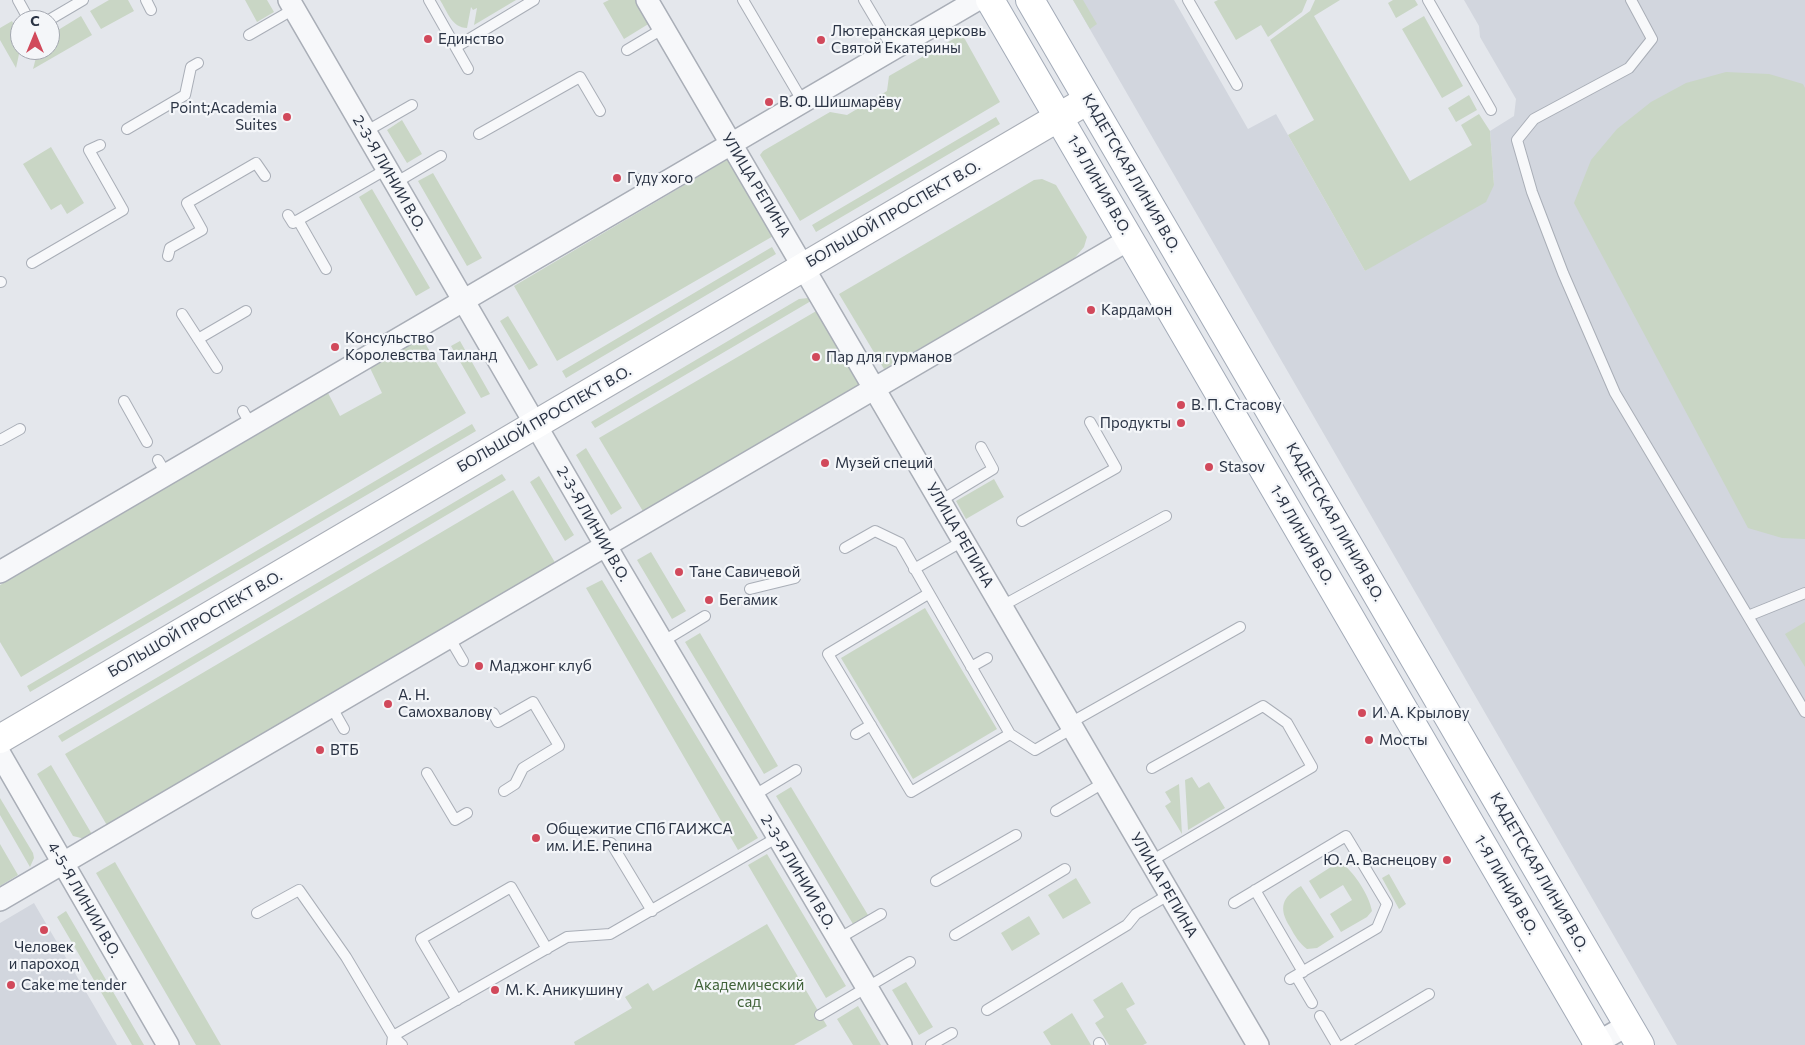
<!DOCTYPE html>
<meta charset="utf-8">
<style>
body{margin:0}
#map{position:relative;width:1805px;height:1045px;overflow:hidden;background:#e4e7ec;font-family:Commissioner,sans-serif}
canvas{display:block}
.north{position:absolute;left:10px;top:10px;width:50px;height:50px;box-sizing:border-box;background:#f4f6f9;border:1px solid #a4a8b1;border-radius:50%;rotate:0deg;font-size:14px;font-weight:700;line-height:20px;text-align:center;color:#2b3445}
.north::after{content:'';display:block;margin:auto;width:18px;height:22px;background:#d1495b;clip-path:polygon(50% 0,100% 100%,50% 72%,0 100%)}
</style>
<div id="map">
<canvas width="1805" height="1045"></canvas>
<div class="north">С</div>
</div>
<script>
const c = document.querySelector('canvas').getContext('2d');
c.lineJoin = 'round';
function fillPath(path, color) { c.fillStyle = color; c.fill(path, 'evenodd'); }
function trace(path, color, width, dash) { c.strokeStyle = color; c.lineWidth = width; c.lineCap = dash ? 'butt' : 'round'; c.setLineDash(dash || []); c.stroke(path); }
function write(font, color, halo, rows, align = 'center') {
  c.font = font + ' Commissioner,sans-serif'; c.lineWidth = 4.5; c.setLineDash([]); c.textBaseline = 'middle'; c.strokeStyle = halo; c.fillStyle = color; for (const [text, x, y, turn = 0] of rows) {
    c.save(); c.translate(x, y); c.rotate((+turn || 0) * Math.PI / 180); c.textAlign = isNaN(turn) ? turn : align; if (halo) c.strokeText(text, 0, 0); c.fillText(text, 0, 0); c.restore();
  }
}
const built = new Path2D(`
 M1073 0H1174L1248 129 1276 114 1365 271 1494 185 1490 131 1514 116 1516 99 1480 37 1479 26 1464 0H1805V1045H1677Z
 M34 903 41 915 117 1045H0V923Z`);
const green = new Path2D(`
 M109 0H128L134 11 101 29 90 11Z
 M245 0H267L274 12 257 22Z
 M440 0H516L474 25 477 8 473 10 471 7 467 28C452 28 447 11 440 0Z
 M609 0H637L650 23 624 39 603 3Z
 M1073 0H1083L1097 24 1090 29Z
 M1218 0H1307L1302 12 1268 37 1261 25 1236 40 1214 2Z
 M1315 0H1340L1314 16 1410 181 1472 145 1461 125 1479 114 1490 131 1494 185 1486 202 1365 271 1288 135 1314 120 1270 40 1310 11Z
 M1393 0H1415L1418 5 1396 18 1388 3Z
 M81 16 92 35 33 69 38 50H50V35Z
 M1424 16 1463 86 1442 98 1402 29Z
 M12 21C22 40 21 48 16 68L0 40V28Z
 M962 34 1000 102 800 221 760 155 763 151 830 112 847 115 887 91 889 76Z
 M1726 72 1769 74 1803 84 1805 88V539L1782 538 1748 528 1574 203 1591 160 1617 129 1651 102 1686 83Z
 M1469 95 1477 110 1456 122 1448 108Z
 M996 117 1000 124 816 232 812 225Z
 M402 120 422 154 407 163 387 130Z
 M51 147 84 203 67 214 61 204 51 210 23 164Z
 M730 158 775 235 557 361 514 286Z
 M433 173 482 258 467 266 418 181Z
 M1042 179 1056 185 1087 237 1084 247 1072 261 884 369 839 294 1034 180Z
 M372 189 430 288 416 296 359 197Z
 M772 247 776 254 566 378 562 371Z
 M808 298 811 301 595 428 591 422 799 299Z
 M818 310 863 386 644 513 599 438Z
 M508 316 538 365 529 370 500 321Z
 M422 338 466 413 21 677 0 642V585L328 393 340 416 382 393 370 368Z
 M460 341 490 394 481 398 451 346Z
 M472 424 476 431 30 692 27 686Z
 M586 448 622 508 611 515 576 455Z
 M502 474 506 480 62 742 58 736Z
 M539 476 574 535 565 541 530 482Z
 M994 479 1004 497 966 519 956 501Z
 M513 490 557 566 108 827 65 754Z
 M651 552 686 611 672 619 637 560Z
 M602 580 758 838 738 850 586 588Z
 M925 608 997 729 913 779 841 658Z
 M1805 622V667L1785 634Z
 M700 633 778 766 764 774 685 642Z
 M51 765 93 836 85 839 73 836 37 774Z
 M1192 777 1199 788 1209 782 1225 808 1188 830 1185 780Z
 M1179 784 1182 834 1165 806 1171 802 1165 792Z
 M791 787 868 915 853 924 776 796Z
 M0 798 33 853 34 858 30 867 0 815Z
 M0 844 18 875 0 886Z
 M767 854 846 986 826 998 748 865Z
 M115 862 221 1045H196L96 873Z
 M1343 864C1355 874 1369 895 1372 911L1367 917 1341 932 1330 914 1352 900 1343 885 1320 899 1309 881 1334 865Z
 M1389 874 1406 904 1399 909 1382 878Z
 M1076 878 1091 903 1063 919 1048 895Z
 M1301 886 1334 937 1317 948 1307 949C1299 943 1295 936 1290 927 1278 908 1282 897 1301 886Z
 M66 911 144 1045H132L57 917Z
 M1029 916 1040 934 1012 951 1001 933Z
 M767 924 827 1026 794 1045H575L574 1042 632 1008 625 997 648 983 653 991Z
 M906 982 933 1027 919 1035 892 990Z
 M1122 982 1135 1004 1126 1009 1147 1043 1143 1045H1109L1095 1023 1104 1017 1093 1000Z
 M858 1006 881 1045H853L837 1019Z
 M1072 1013 1091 1045H1051L1043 1032Z`);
const lane = new Path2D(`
 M18 0 29 20
 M146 0 151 10
 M429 0 468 69
 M743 0 803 102
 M864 0 893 49
 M1188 0 1237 85
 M1428 0 1491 110
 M1631 0 1652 39 1629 68 1534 119 1517 140 1532 192 1563 273 1615 393 1805 712
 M49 20 83 0
 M249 35 294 9
 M456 47 534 0
 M627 50 664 28
 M127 129 185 95 191 67 198 63
 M365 132 412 105
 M479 134 580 77 600 111
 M640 179 648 193
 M395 183 441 156
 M288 215 293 223 387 169
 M298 220 326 269
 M168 256 170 248 202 230 187 203 256 163 265 176
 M32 263 123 210 89 150 100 145
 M0 282H1
 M182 314 217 368
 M198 339 246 311
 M124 401 147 442
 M243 411 251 425
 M0 440 20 429
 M158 460 167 475
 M940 501 993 469 981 447
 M1022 521 1116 468 1090 422
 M845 548 875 531 900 543 1010 734 1035 750 1073 728
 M914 569 963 541
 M750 589 795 578
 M928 594 828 654 911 792 1010 734
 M1002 606 1166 516
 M1748 616 1805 593
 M449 637 463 661
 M662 642 705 616
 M971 667 987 658
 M331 706 344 729
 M493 713 498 722 533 702 559 746 523 768 515 784 504 791
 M1070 723 1240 627
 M856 734 871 725
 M427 773 455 820 467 813
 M753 796 796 770
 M1056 811 1105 782
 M611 843 652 911
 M1151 861 1312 767 1287 723 1263 706 1152 768
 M936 881 1016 835
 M1255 890 1303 972
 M1234 903 1346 836 1387 904 1377 928 1290 979
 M257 913 299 890 346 957 393 1036 402 1045
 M955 935 1065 869
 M838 939 881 914
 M1296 976 1312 1003
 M457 1000 421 939 511 887 547 949
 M987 1010 1127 925 1136 914 1170 894
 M820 1015 910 962
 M1320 1016 1337 1045
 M1099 1043 1100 1045
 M392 1045 393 1036 567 937 610 934 778 837
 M931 1045 952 1033
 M1344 1045 1429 994`);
const street = new Path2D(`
 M289 0 617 565 901 1045
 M647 0 1258 1045
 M0 572 977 0
 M0 754 168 1045
 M0 900 1130 239
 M1593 1045 1628 1025`);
const secondary = new Path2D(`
 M0 739 1088 100`);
const primary = new Path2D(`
 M990 0 1599 1045
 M1030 0 1640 1045`);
const markers = [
 [428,39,5,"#d1495b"],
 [821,40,5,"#d1495b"],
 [769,102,5,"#d1495b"],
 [287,117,5,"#d1495b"],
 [617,178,5,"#d1495b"],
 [1091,310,5,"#d1495b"],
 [335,347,5,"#d1495b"],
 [816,357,5,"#d1495b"],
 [1181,405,5,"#d1495b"],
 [1181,423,5,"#d1495b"],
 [825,463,5,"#d1495b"],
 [1209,467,5,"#d1495b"],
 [679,572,5,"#d1495b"],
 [709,600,5,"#d1495b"],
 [479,666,5,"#d1495b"],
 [388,704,5,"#d1495b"],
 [1362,713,5,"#d1495b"],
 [1369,740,5,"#d1495b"],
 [320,750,5,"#d1495b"],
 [536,838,5,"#d1495b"],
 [1447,860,5,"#d1495b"],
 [44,930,5,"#d1495b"],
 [11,985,5,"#d1495b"],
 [495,990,5,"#d1495b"]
];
const poiNames = [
 ["Лютеранская церковь",831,31],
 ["Святой Екатерины",831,48],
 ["Единство",438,39],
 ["В. Ф. Шишмарёву",779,102],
 ["Point;Academia",277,108,"right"],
 ["Suites",277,125,"right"],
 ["Гуду хого",627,178],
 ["Кардамон",1101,310],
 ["Консульство",345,338],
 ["Королевства Таиланд",345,355],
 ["Пар для гурманов",826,357],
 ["В. П. Стасову",1191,405],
 ["Продукты",1171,423,"right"],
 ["Музей специй",835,463],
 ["Stasov",1219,467],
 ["Тане Савичевой",689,572],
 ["Бегамик",719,600],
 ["Маджонг клуб",489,666],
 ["А. Н.",398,695],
 ["Самохвалову",398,712],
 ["И. А. Крылову",1372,713],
 ["Мосты",1379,740],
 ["ВТБ",330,750],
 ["Общежитие СПб ГАИЖСА",546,829],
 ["им. И.Е. Репина",546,846],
 ["Ю. А. Васнецову",1437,860,"right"],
 ["Человек",44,947,"center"],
 ["и пароход",44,964,"center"],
 ["Cake me tender",21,985],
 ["М. К. Аникушину",505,990]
];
const streetNames = [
 ["2-3-Я ЛИНИИ В.О.",389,173,60],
 ["КАДЕТСКАЯ ЛИНИЯ В.О.",1131,173,60],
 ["УЛИЦА РЕПИНА",756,185,59],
 ["1-Я ЛИНИЯ В.О.",1099,185,60],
 ["БОЛЬШОЙ ПРОСПЕКТ В.О.",893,214,-30],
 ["БОЛЬШОЙ ПРОСПЕКТ В.О.",544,419,-30],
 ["КАДЕТСКАЯ ЛИНИЯ В.О.",1335,522,60],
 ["2-3-Я ЛИНИИ В.О.",593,524,60],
 ["УЛИЦА РЕПИНА",960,535,60],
 ["1-Я ЛИНИЯ В.О.",1302,535,60],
 ["БОЛЬШОЙ ПРОСПЕКТ В.О.",195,624,-30],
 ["2-3-Я ЛИНИИ В.О.",798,872,59],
 ["КАДЕТСКАЯ ЛИНИЯ В.О.",1539,872,60],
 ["УЛИЦА РЕПИНА",1164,885,60],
 ["1-Я ЛИНИЯ В.О.",1506,885,60],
 ["4-5-Я ЛИНИИ В.О.",84,900,60]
];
const parkNames = [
 ["Академический",749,985],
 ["сад",749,1002]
];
fillPath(built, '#d2d6de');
fillPath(green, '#c9d6c5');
trace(lane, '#a9aeb7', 12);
trace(street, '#a9aeb7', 24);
trace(secondary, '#a9aeb7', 30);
trace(primary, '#a3abb8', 30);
trace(lane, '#f7f8fa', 10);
trace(street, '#f7f8fa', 21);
trace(secondary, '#fff', 28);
trace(primary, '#fff', 28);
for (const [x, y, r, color] of markers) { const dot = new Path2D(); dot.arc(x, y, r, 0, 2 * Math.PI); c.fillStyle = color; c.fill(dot); trace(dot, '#f4f6f9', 2); }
write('15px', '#2b3445', '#f4f6f9', poiNames, 'left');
write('15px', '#2b3445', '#f4f6f9', streetNames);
write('15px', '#3f6138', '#f4f6f9', parkNames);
</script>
